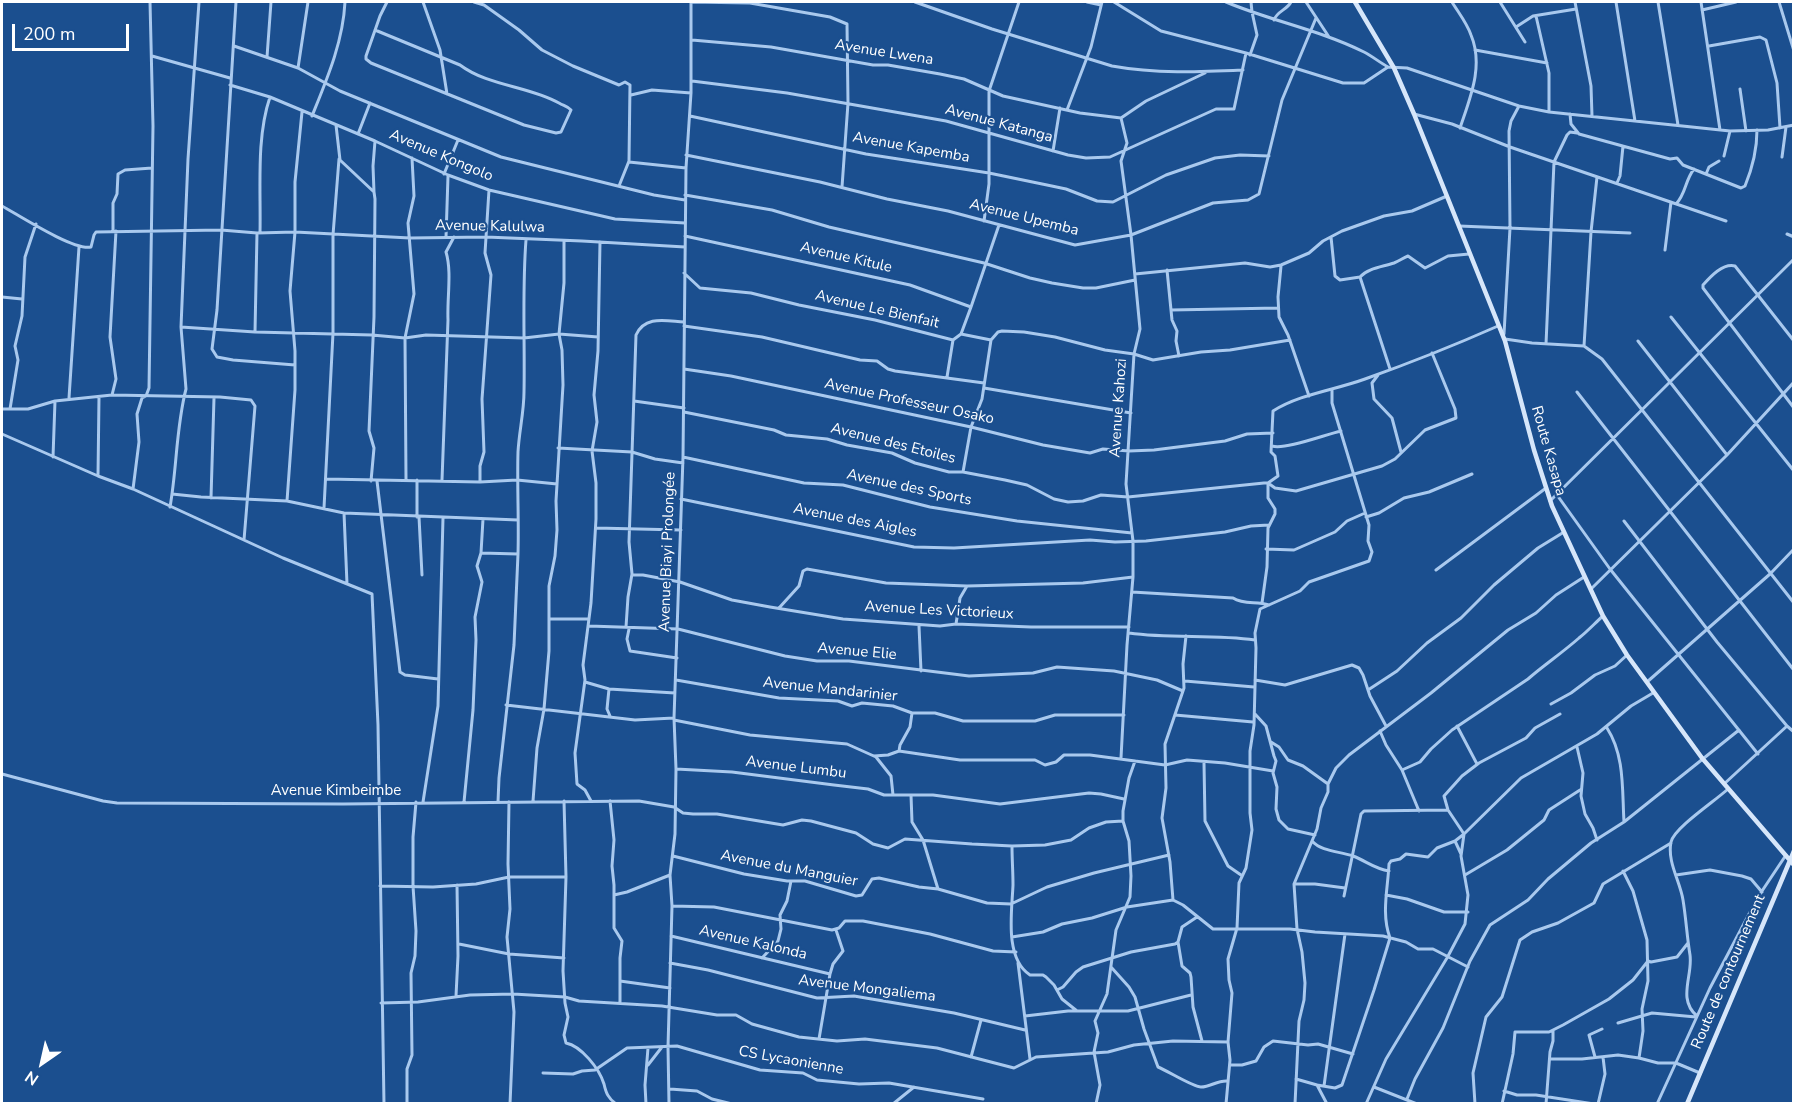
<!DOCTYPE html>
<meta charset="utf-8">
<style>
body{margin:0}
#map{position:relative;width:1795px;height:1105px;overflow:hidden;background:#1b4f8f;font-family:"Nunito Sans",sans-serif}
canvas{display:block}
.frame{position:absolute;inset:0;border:3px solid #fff;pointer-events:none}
.north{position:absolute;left:12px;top:1033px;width:60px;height:60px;-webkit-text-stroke:4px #1b4f8f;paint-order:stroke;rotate:214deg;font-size:16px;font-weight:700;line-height:24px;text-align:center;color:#fff}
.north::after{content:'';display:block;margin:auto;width:21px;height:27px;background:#fff;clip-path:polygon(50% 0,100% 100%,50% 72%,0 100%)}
.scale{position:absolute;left:12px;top:24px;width:117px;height:27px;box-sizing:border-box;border:3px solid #fff;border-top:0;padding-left:8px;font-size:18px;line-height:21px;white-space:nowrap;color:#fff;-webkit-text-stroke:4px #1b4f8f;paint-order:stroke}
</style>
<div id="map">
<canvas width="1795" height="1105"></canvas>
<div class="frame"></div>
<div class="north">N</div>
<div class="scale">200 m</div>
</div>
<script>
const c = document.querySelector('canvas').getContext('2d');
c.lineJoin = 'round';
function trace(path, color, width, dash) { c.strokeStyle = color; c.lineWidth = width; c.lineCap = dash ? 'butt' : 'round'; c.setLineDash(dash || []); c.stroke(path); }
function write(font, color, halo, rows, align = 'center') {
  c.font = font + ' "Nunito Sans",sans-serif'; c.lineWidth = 4.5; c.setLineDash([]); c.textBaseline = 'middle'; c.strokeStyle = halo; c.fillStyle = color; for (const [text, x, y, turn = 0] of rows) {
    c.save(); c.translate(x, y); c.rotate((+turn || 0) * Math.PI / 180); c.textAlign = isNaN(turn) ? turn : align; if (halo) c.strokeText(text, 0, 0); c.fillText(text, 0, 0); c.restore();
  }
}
const street = new Path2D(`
 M236 2 217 310 212 349 217 357 233 360 295 365
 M423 2 440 50 447 94
 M474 2 484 5 519 30 542 50 573 66 619 85 625 82 630 85 629 161 619 186
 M691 2 750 3 830 17 847 24 848 103 842 187
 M915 2 992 29 1112 66C1156 74 1199 72 1243 70
 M1087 2 1101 5
 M1114 2 1161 31 1246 53 1343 83H1364L1388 67 1407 68 1519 106 1549 112 1730 131 1768 130 1794 125
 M1226 2C1271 21 1320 30 1364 52 1372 56 1379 62 1388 67
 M1306 2 1329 37
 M1452 2C1458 12 1467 23 1471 35 1484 66 1470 98 1460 128
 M1500 2 1525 42
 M1575 2 1591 86 1592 116
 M1616 2 1635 121
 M1658 2 1678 125
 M1701 2 1720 130
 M1779 2 1794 51
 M1702 10 1736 2
 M1536 16 1549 73V112
 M1274 20C1277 11 1287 10 1291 2
 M1516 27 1533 16 1576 9
 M375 30 460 65C488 86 528 86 559 103 564 106 567 106 571 110L561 132 556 133 524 125 371 63 366 59V56L380 16 387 2
 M692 40 771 47 873 65H888L940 74 964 79 1003 96 1080 113 1121 118 1127 143 1121 161 1131 235 1140 329 1134 354 1126 484 1133 541V577L1127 645 1121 758
 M234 46 298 68 340 91 501 157 654 195 685 200
 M1709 46 1760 37 1766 40 1777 83 1780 128
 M1475 50 1547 63
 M1250 55 1257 35 1252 12 1251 2
 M152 56 230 78
 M267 57 271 2
 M298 68 308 2
 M692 81 787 93 946 121 1068 155 1086 158 1110 157 1216 109H1234L1246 53
 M230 85 270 97 375 141 448 175 489 190 615 219 685 223
 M1740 89 1746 131
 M631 95 652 90 691 93
 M1067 110 1091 47 1102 2
 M1414 114 1452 124 1510 147 1726 221
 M1570 114 1571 124 1579 134 1670 159 1677 158 1683 165 1741 188 1745 186C1752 169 1757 149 1757 130
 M312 116C327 79 343 42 345 2
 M690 116 866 154 989 173 1047 185 1066 189 1097 201 1113 202 1166 175 1215 158 1240 155 1269 156
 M1121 118 1146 101 1205 73
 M336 125 340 160 374 192 375 199 374 317 369 431 374 448 371 481
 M358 134 370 103
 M1053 151 1060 108
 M686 155 820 182 887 199 948 211 1075 245 1131 235 1213 203 1248 200 1259 194 1282 100 1316 18
 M1724 156 1730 131
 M1782 157 1786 127
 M629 162 686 168
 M444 174 458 140
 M1706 174 1709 167 1719 161
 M1617 183 1620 176 1623 146
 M374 192 373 166 375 141
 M685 195 772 210 829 227 984 263 1030 278 1052 283 1083 288H1096L1135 280
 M1676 204C1686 194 1685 180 1694 169
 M2 206C20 216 74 251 91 247L94 235 96 232 221 230 257 233 295 232 410 238 486 237 582 241 685 247
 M984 221 989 184V91L1019 2
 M1459 226 1630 233
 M113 231V203L117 194 118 174 125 170 152 168
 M260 233C261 189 256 138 270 97
 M1787 234 1794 237
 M685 236 910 285 971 307 961 334
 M446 237 448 176
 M1331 237 1335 276 1340 280 1360 277C1368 268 1382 267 1394 263 1399 261 1403 258 1408 256L1425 268 1448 256 1469 254
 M1665 250 1671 202
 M1281 266 1278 297 1279 317 1288 335 1309 396
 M1167 270 1172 320 1177 331 1176 341 1179 356
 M684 273 700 288 751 293 799 305 875 320 953 340 961 334 991 340 998 332 1002 331 1024 332 1055 337 1105 350 1134 354 1153 360 1201 352 1230 350 1290 340
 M1135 274 1245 263 1270 267 1281 265 1309 253 1323 241 1342 231 1384 216 1412 211 1447 196
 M1360 277 1390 369
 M2 297 22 299
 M971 307 999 225
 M1171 310 1278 308
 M1671 317 1794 471
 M684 326 762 337 860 360 877 361 888 369 895 371 984 383
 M181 327 188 159 199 2
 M255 332 257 233
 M1504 334 1510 228 1509 131 1511 121 1519 106
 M1505 339 1532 343 1584 346 1602 359 1794 603
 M1638 341 1727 455
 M1794 341 1735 266C1723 263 1711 276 1703 285V288L1794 408
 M1546 344 1554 162 1567 135 1570 132 1577 133
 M1584 346 1591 232 1597 177
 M684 369 731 376 971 427 1043 445 1090 453 1103 449 1129 451 1154 450 1225 441 1247 434 1273 433
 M1378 375 1372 383 1374 399 1392 418 1401 452
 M947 377 953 340
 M984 388 1131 413
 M1577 392 1793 669
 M112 395 116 379 110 337 116 231
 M69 398 79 247
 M634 401 684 408
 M2 409H28L55 401 112 395 220 397 251 400 255 406 244 540
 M10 409 18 360 15 346 22 316 25 257 36 224
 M684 412 774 430 786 435 827 439 847 445 892 453 915 463 949 472H963L1005 480 1027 485 1054 499 1068 502 1083 501 1101 495 1128 497 1264 483H1268L1275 488 1296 491 1382 466 1395 459 1425 430 1456 418 1455 409 1432 353
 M2 434 98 476 133 489 283 558 372 594 378 725 384 1104
 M1272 446C1285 450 1324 435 1341 431
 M558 448 632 452 655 459 683 463
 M53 457 55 401
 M683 457 804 483 843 485 930 507 1017 521 1132 533
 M963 472 971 427 982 399 991 340
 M98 476 99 397
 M326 479 480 482 517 480 557 484
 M406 479 405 338 414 294 408 223 414 196 412 158
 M442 480 448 320C447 297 452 272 446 252L454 237
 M377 481 400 672 405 675 438 679
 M480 482V466L484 452 482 399 491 275 485 253 489 190
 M133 489 139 442 137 414 142 398 146 396 149 388 153 126 150 2
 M172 494 201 497 287 501 344 513 518 520
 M1557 495 1610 569 1758 754
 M211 498 214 398
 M681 499 914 547 954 548 1090 540 1115 542 1146 541 1225 532 1251 526 1269 525
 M287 501 295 390V351L290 291 295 232V182L302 112
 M1550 501 1794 259
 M170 507C177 468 176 427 186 389L181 327 255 332 372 335 405 338 426 335 524 338 559 334 598 337
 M324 508 333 333V235L339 159
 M344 513 347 584
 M417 517V480
 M419 517 422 575
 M1366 517 1379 513 1404 498 1429 492 1472 474
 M483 519 481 553 518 554C519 520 517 486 518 452 519 432 524 412 524 392 525 342 522 291 526 240
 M1624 521 1717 642 1787 726
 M596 528 681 530
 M1266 549 1294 550 1335 532 1347 521 1365 513
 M1436 570 1546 488
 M632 575H643L680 582 732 600 770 607 843 619 940 626 956 624 1031 627H1129
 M1591 589 1727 455 1794 382
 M1132 592 1233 598C1244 605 1256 601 1269 605
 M1262 603 1267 567 1268 528 1275 514V509L1268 498V483L1278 476 1275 456 1271 452 1273 411C1300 394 1335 390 1365 379 1410 363 1455 345 1498 326
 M779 608 799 586 803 571 807 569 886 583 967 586 1083 583 1133 577
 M550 619H589
 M956 624 960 598 967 586
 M589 626 678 629 785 656 817 661H849L969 676 1033 673 1057 667 1114 671 1157 680 1183 691
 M919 626 921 671
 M626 627 628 597 632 574 629 542 636 335C645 315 666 321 684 322
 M629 629 627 639 630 651 677 658
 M1129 633C1171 639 1213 634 1255 640
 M676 680 779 698 838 701 852 706 862 703 893 706 912 713H935L963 721H1035L1055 715H1124
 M1255 680 1285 685 1352 665 1359 668 1363 675 1370 696 1386 726
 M1185 681 1254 687
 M585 682 609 689 675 693
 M1647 682 1770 574 1794 549
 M609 689 607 709 610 716
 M1368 690 1397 671 1427 643 1461 618 1494 585 1538 548 1564 532
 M1551 704 1571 693 1595 675 1615 666 1627 655
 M506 705 635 720 674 718
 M1255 714 1266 726 1274 756 1276 761 1273 773 1277 787 1276 809 1279 820 1288 829 1315 835
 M1175 715 1253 722
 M674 720 750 735 847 744 876 757 891 776 893 795
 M1457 726 1477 764
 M1607 728C1625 756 1622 790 1624 822
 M1380 731 1386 745 1402 770 1419 811
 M1271 742 1279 747 1288 760 1303 766 1328 784
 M1577 747 1583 773 1581 796 1585 814 1593 828 1597 840
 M899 751 900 745 910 727 912 713
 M874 756 888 755 899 751 960 760H1035L1045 765 1056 762 1064 755H1090L1165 765 1187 760 1225 763 1273 771
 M1204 763 1205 821 1228 866 1241 875
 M676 769 732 772 834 785 868 789 884 795H933L1000 804 1089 793 1101 794 1124 799
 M1402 770 1420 762 1431 749 1452 730 1528 679C1544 665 1562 653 1579 638 1588 631 1595 623 1603 616
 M2 774 103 801 117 803 343 804 639 801 674 807 683 813 693 814H717L783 825 802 820 811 821 856 833 873 844 888 848 905 839 972 844 1012 846 1045 845 1071 840 1089 828 1106 822 1123 821
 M1724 784 1787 726 1794 732
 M911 795 912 822 923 840 938 889
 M533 801 537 748 544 709 549 651V586L555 556 557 530 556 501 563 385 562 350 559 334 564 283V241
 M564 801 566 877 563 971 565 1003 568 1017 564 1035 566 1043C581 1046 599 1068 604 1084 606 1093 608 1098 616 1104
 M591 801 585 790 577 784 575 753 585 680 583 665 591 603 596 519V483L592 451 597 422 594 395 598 351 600 242
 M610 801 614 840 612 866 614 885V928L622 941 620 958V1002
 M423 802 438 706 443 518
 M464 802 473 710 476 640 475 617 482 582 477 566 481 553
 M498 802 499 778 514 645 518 554
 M509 802 508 864 510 909 507 937 514 1012 510 1104
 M1312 841C1322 852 1339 851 1353 856 1366 861 1375 869 1389 871
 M1455 841 1461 854
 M1012 846C1012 859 1013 872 1013 885 1012 911 1004 958 1030 975H1043L1046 977 1054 985 1062 999 1077 1011
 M673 856 744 874 787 881H805L856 896 862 895 872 879 879 878 919 887 938 889 987 903 1011 904 1047 887 1094 873 1169 855
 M1623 871 1633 891 1647 940 1648 981 1642 1009 1643 1031 1639 1058
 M1465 875 1507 850 1544 820 1549 810 1580 790
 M1676 875 1710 870 1742 876 1751 879 1762 892
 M1294 884H1315L1345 888
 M380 886 433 887 476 884 509 877H566
 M614 895 627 892 670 875
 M1386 895 1407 899 1444 912H1468
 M1344 896 1361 814 1364 811 1448 810
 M1173 900 1170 862 1162 818 1166 788 1165 744 1184 688 1183 664 1186 636
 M672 906 714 907 832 930 839 928 845 921H863L930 934 993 951 1016 952
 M671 936 830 974
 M1012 937 1043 932 1062 924 1092 918 1127 907 1173 900 1183 905 1213 929H1290L1315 932 1383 936 1406 942 1418 949H1433L1468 967
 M1178 942 1182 966 1190 973 1191 977 1193 1007 1202 1041
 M459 944 509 954 564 958
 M762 958 778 941 781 929 780 915 787 901 791 881
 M670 963 708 970 817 998 854 996 954 1013 1025 1030
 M1018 963 1030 1059
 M1111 967 1129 987 1135 997 1144 1029 1158 1067C1168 1071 1193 1087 1201 1087 1211 1087 1217 1080 1228 1081
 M620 981 670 988
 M1057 990 1063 987 1076 972 1083 967 1131 952 1175 944 1178 942 1182 927 1197 917
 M456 996 458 956 457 885
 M381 1003 418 1002 470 995 513 994 565 997 579 1001 662 1006 717 1015H736L752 1024 799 1037 837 1041 865 1039 937 1048 1014 1068 1036 1057 1108 1052 1134 1045 1173 1041 1228 1042
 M1025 1016 1068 1011H1128L1191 995
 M1697 1016C1677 999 1693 976 1690 955 1687 937 1686 918 1683 900 1680 881 1667 862 1671 842 1674 828 1715 801 1728 789
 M1618 1023 1652 1013 1696 1017
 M819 1039 830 974 833 964 843 951 836 930
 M971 1057 981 1020
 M1595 1057 1589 1035 1602 1029
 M1550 1059H1582L1618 1055 1639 1058 1658 1063H1676L1700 1073
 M648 1065 662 1047
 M1230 1065H1242L1256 1061 1264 1047 1273 1041 1308 1045 1318 1044 1353 1054
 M543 1073 573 1074 582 1071 595 1070 627 1048 677 1046 760 1070 803 1073 817 1080 859 1084 889 1083 983 1099
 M1296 1079 1317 1085 1327 1104
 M1317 1085 1335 1088 1342 1085 1374 990 1390 938C1381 914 1388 888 1389 864L1391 861 1400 859 1406 854 1428 857 1437 848 1455 841 1464 834 1521 778 1597 734 1631 706 1653 693
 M1324 1086 1345 934
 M1374 1087 1417 1104
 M670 1089 697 1091 712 1099 732 1104
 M1504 1091 1517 1095H1536L1594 1104
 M1407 1099 1415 1079 1443 1028 1470 961 1490 925 1528 900 1548 879 1591 843 1624 822 1739 730
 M407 1104V1069L412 1055 411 973 415 956 416 931 413 886V837L416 802
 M646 1104 645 1085 648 1048
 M669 1104 668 1047 672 906 670 875 675 834 676 769 674 718 683 457 686 168 691 93V2
 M893 1104 914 1087
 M1096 1104 1100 1085 1094 1052 1098 1033 1095 1021 1107 994 1116 930 1130 897 1131 876 1129 841 1123 821V811L1129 778 1135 761
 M1226 1104 1230 1060 1228 1042 1232 993 1229 980 1228 959 1237 928 1239 883 1246 868 1252 830 1250 813V751L1254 725 1256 648 1255 633 1260 609 1300 591 1309 582 1369 561 1372 552 1368 541 1369 525 1332 403V390
 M1295 1104 1299 1021 1304 1000 1305 983 1302 952 1297 929 1294 884 1317 829 1321 808 1328 792V784L1336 768 1349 755 1431 693 1508 630 1536 613 1556 595 1584 577
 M1366 1104 1386 1059 1447 958 1465 924 1468 895 1461 856 1464 834 1448 810 1444 796 1462 776 1479 763 1526 738 1535 728 1560 714
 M1475 1104 1473 1073 1486 1017 1502 997 1520 940 1532 932 1558 923 1594 903 1603 884 1671 843
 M1502 1104 1513 1054 1515 1032H1549L1563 1025 1609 999 1633 980 1648 961 1651 962 1677 957 1688 943
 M1546 1104 1550 1052 1553 1041V1031
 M1598 1104 1605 1074 1603 1057
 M1657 1104 1710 988 1758 897 1786 855`);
const secondary = new Path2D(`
 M1355 2 1394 68 1414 114 1505 341 1534 450 1552 506 1603 616 1627 655 1702 758 1794 865
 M1687 1104 1794 851`);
const streetNames = [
 ["Avenue Lwena",884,53,9],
 ["Avenue Katanga",999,124,15],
 ["Avenue Kapemba",911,148,10],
 ["Avenue Kongolo",441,156,23],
 ["Avenue Upemba",1024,218,14],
 ["Avenue Kalulwa",490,227,1],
 ["Avenue Kitule",846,258,13],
 ["Avenue Le Bienfait",877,310,13],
 ["Avenue Professeur Osako",909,402,12],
 ["Avenue Kahozi",1119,408,-86],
 ["Avenue des Etoiles",893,444,14],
 ["Route Kasapa",1548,451,74],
 ["Avenue des Sports",909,488,12],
 ["Avenue des Aigles",855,521,11],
 ["Avenue Biayi Prolongée",668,552,-88],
 ["Avenue Les Victorieux",939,611,3],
 ["Avenue Elie",857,652,5],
 ["Avenue Mandarinier",830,690,6],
 ["Avenue Lumbu",796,768,7],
 ["Avenue Kimbeimbe",336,791],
 ["Avenue du Manguier",789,869,11],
 ["Avenue Kalonda",753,943,13],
 ["Route de contournement",1729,972,-67],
 ["Avenue Mongaliema",867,989,7],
 ["CS Lycaonienne",791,1061,10]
];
trace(street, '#a9c9ee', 3);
trace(secondary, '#d6e6fa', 4.5);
write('15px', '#fff', '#1b4f8f', streetNames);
</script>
